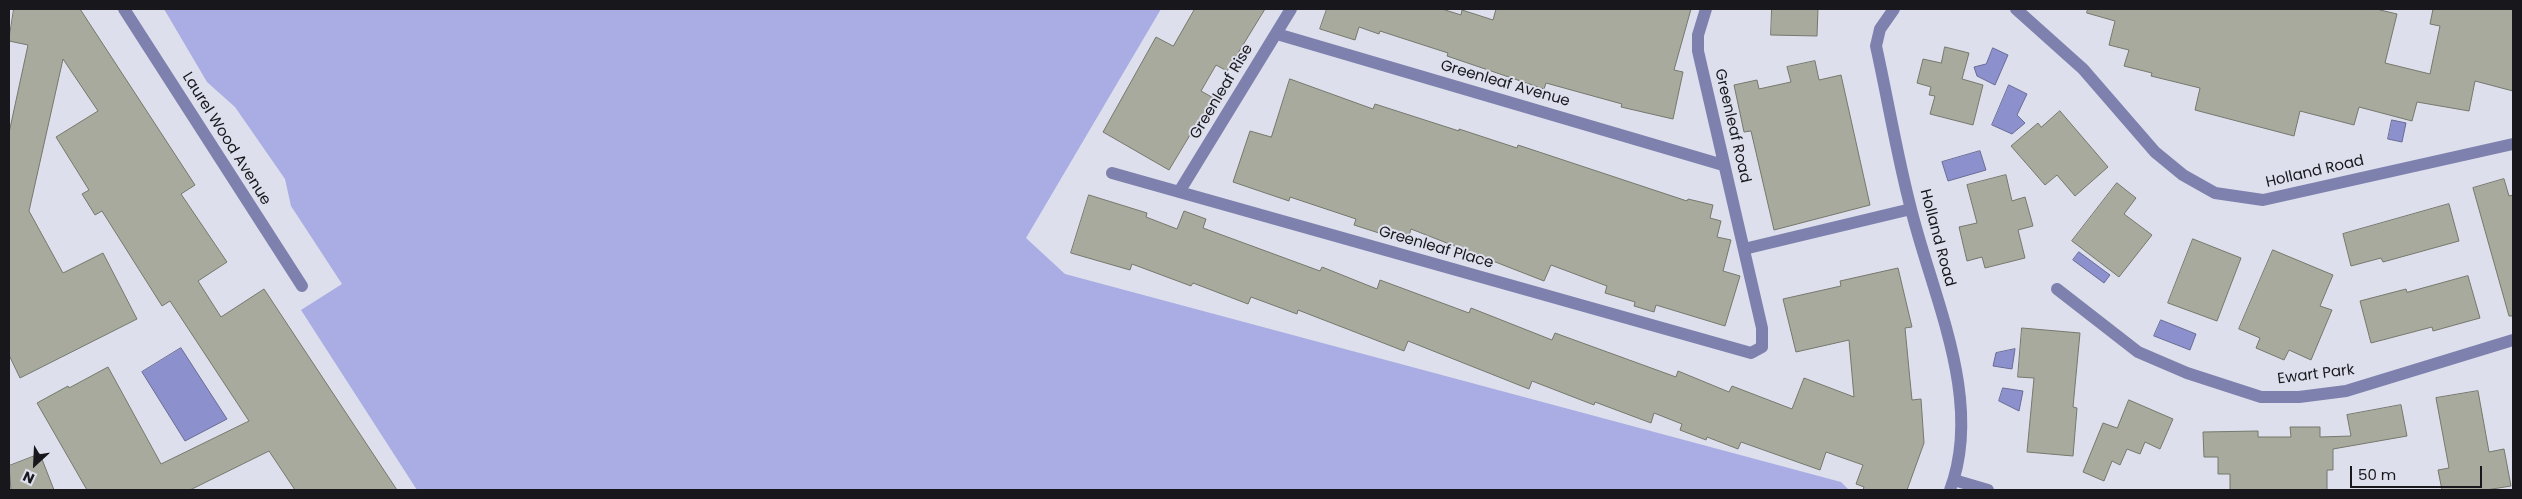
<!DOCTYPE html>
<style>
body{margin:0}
#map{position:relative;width:2522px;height:499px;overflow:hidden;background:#dddfec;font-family:Poppins,sans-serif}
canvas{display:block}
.frame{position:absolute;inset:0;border:10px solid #17171c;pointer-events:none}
.north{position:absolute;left:10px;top:439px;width:50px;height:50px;-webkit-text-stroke:4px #dddfec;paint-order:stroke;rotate:205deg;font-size:14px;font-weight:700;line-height:20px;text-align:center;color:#17171c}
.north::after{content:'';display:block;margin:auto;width:18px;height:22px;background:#17171c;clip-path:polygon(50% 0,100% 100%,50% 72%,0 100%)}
.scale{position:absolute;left:2350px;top:466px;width:132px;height:22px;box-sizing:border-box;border:2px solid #17171c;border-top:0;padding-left:6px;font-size:15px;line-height:18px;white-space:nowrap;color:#17171c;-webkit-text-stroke:4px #dddfec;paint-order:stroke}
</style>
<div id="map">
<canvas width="2522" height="499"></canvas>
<div class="frame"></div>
<div class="north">N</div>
<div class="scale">50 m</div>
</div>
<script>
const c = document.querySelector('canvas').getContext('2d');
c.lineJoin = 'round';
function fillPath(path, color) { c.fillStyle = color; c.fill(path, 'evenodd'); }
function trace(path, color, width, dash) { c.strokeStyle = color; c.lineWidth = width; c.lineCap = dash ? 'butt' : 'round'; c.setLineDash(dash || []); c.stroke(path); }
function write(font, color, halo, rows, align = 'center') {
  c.font = font + ' Poppins,sans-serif'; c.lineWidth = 4; c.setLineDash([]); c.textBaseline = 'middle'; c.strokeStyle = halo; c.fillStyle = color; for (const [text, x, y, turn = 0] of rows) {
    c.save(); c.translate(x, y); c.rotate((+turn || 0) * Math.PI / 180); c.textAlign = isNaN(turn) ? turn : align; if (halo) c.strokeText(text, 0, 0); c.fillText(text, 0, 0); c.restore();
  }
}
const green = new Path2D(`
 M164 9H1161L1026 238 1065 274 1841 482 1849 490H417L301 310 342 284 291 206 285 179 235 107 207 82Z`);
const water = new Path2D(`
 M1993 48 2008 55 1995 85 1977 76 1974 67 1986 64Z
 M2009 85 2027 94 2017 115 2025 123 2012 134 1992 125Z
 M2392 120 2406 123 2402 142 2388 139Z
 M1980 151 1986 170 1948 181 1942 162Z
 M2079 252 2110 275 2104 283 2073 260Z
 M2161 320 2196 334 2190 350 2154 336Z
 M181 348 227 419 185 441 142 372Z
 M2015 349 2012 369 1993 366 1996 353Z
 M2003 388 2023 391 2019 411 1999 401Z`);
const building = new Path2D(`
 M14 9H80L195 185 181 194 227 262 198 281 221 317 264 289 397 490H295L269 451 190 490H87L37 403 68 386 69 388 108 367 161 464 249 421 170 301 162 306 102 211 95 215 82 194 89 190 56 137 98 111 63 59 29 211 63 273 103 253 137 319 20 378 9 355V133L28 45 9 41Z
 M1195 9H1265L1227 71 1216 65 1201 91 1217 100 1204 123 1199 120 1169 170 1103 132 1156 37 1173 46Z
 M1327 9H1442L1461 15 1462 10 1493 20 1496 9H1691L1674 70 1683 72 1673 119 1621 107 1622 104 1546 83 1544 89 1447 56 1448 53 1380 31 1379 34 1359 27 1355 40 1320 29Z
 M1772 9H1818L1817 36 1771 35Z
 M2088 9H2376L2397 14 2385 63 2430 74 2440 26 2430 24 2433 9H2513V91L2475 81 2469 111 2417 102 2412 121 2359 107 2354 125 2300 111 2294 136 2195 110 2200 88 2151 76 2152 73 2124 66 2129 50 2109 45 2115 21 2087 13Z
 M1945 47 1969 53 1962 79 1983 85 1973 125 1930 114 1935 96 1929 95 1931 87 1917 83 1923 59 1941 63Z
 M1815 61 1819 80 1841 75 1870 205 1774 230 1751 131 1744 132 1734 85 1757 80 1759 89 1791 82 1787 67Z
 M1290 79 1373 109 1375 104 1459 131V129L1517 148 1518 145 1687 201 1688 199 1713 205 1710 218 1721 221 1717 237 1731 240 1723 271 1740 276 1725 326 1656 305 1654 312 1634 306 1635 302 1605 293 1607 286 1551 265 1544 281 1411 229 1407 242 1354 225 1356 219 1290 197 1289 201 1233 182 1250 131 1271 137Z
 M2060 111 2108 167 2075 196 2057 175 2045 185 2011 146 2038 123 2041 127Z
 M2006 175 2012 201 2025 197 2033 226 2018 230 2025 258 1985 268 1982 257 1967 261 1959 227 1977 223 1967 185Z
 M2504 179 2509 196 2513 195V316H2509L2473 188Z
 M2117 183 2136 198 2124 214 2152 235 2119 277 2072 241Z
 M1089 195 1147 213 1146 217 1177 229 1184 211 1206 219 1203 228 1320 271 1322 267 1377 289 1380 280 1469 313 1471 308 1552 340 1555 333 1676 377 1678 371 1729 392 1732 386 1792 409 1804 378 1854 397 1849 340 1796 352 1783 299 1841 286 1840 281 1898 268 1912 327 1905 328 1910 380 1912 400 1921 399 1924 443 1907 490H1863L1864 487 1856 484 1863 465 1826 452 1820 470 1741 442 1738 449 1707 437 1706 440 1680 430 1682 424 1654 413 1651 423 1595 402 1594 405 1532 381 1529 389 1408 341 1404 351 1298 310 1297 314 1251 297 1248 304 1193 283 1191 286 1132 264 1130 270 1071 253Z
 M2449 204 2459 241 2383 262 2381 258 2351 266 2343 234Z
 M2193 239 2241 258 2217 321 2168 303Z
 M2273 250 2333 275 2320 306 2332 310 2311 360 2289 350 2284 360 2256 348 2260 338 2239 329Z
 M2468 276 2480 318 2433 331 2432 327 2371 343 2360 301 2406 289 2407 292Z
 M2022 328 2080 333 2073 407 2077 408 2073 456 2027 452 2034 378 2018 377Z
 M2478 391 2489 452 2504 449 2511 486 2486 490H2442L2438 470 2449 468 2436 398Z
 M2129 400 2173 419 2160 449 2145 442 2140 454 2127 449 2120 465 2112 461 2104 481 2083 472 2103 423 2117 428Z
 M2401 405 2407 436 2333 449V470H2327V490H2230V474H2218V457H2204L2203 432 2258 431V437H2291L2290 427H2320V437L2351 436 2347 415Z
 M40 454 54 490H11L9 466Z`);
const minor = new Path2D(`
 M124 9 302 286
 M1894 9 1880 29 1876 46C1888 100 1897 156 1911 209 1933 298 1984 400 1950 490
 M2016 9 2083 69 2155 152 2183 175 2215 193 2263 200 2513 144
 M1277 34 1723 165
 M1112 173 1751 353 1762 347V328L1698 51V35L1706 9
 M1179 192 1291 9
 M1744 249 1911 209
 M2057 289 2138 352 2187 373 2261 397H2299L2346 391 2513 340
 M1954 480 1988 490`);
const streetNames = [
 ["Greenleaf Avenue",1505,84,16],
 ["Greenleaf Rise",1222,92,-59],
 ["Greenleaf Road",1732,126,77],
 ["Laurel Wood Avenue",226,139,58],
 ["Holland Road",2315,172,-13],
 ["Holland Road",1937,238,75],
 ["Greenleaf Place",1436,248,16],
 ["Ewart Park",2316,375,-7]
];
fillPath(green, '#a9ade3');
fillPath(water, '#8c90cc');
trace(water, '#696c97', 1);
fillPath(building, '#a7aa9d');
trace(building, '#75786c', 1);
trace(minor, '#7e81ad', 12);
write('15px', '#17171c', '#dddfec', streetNames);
</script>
